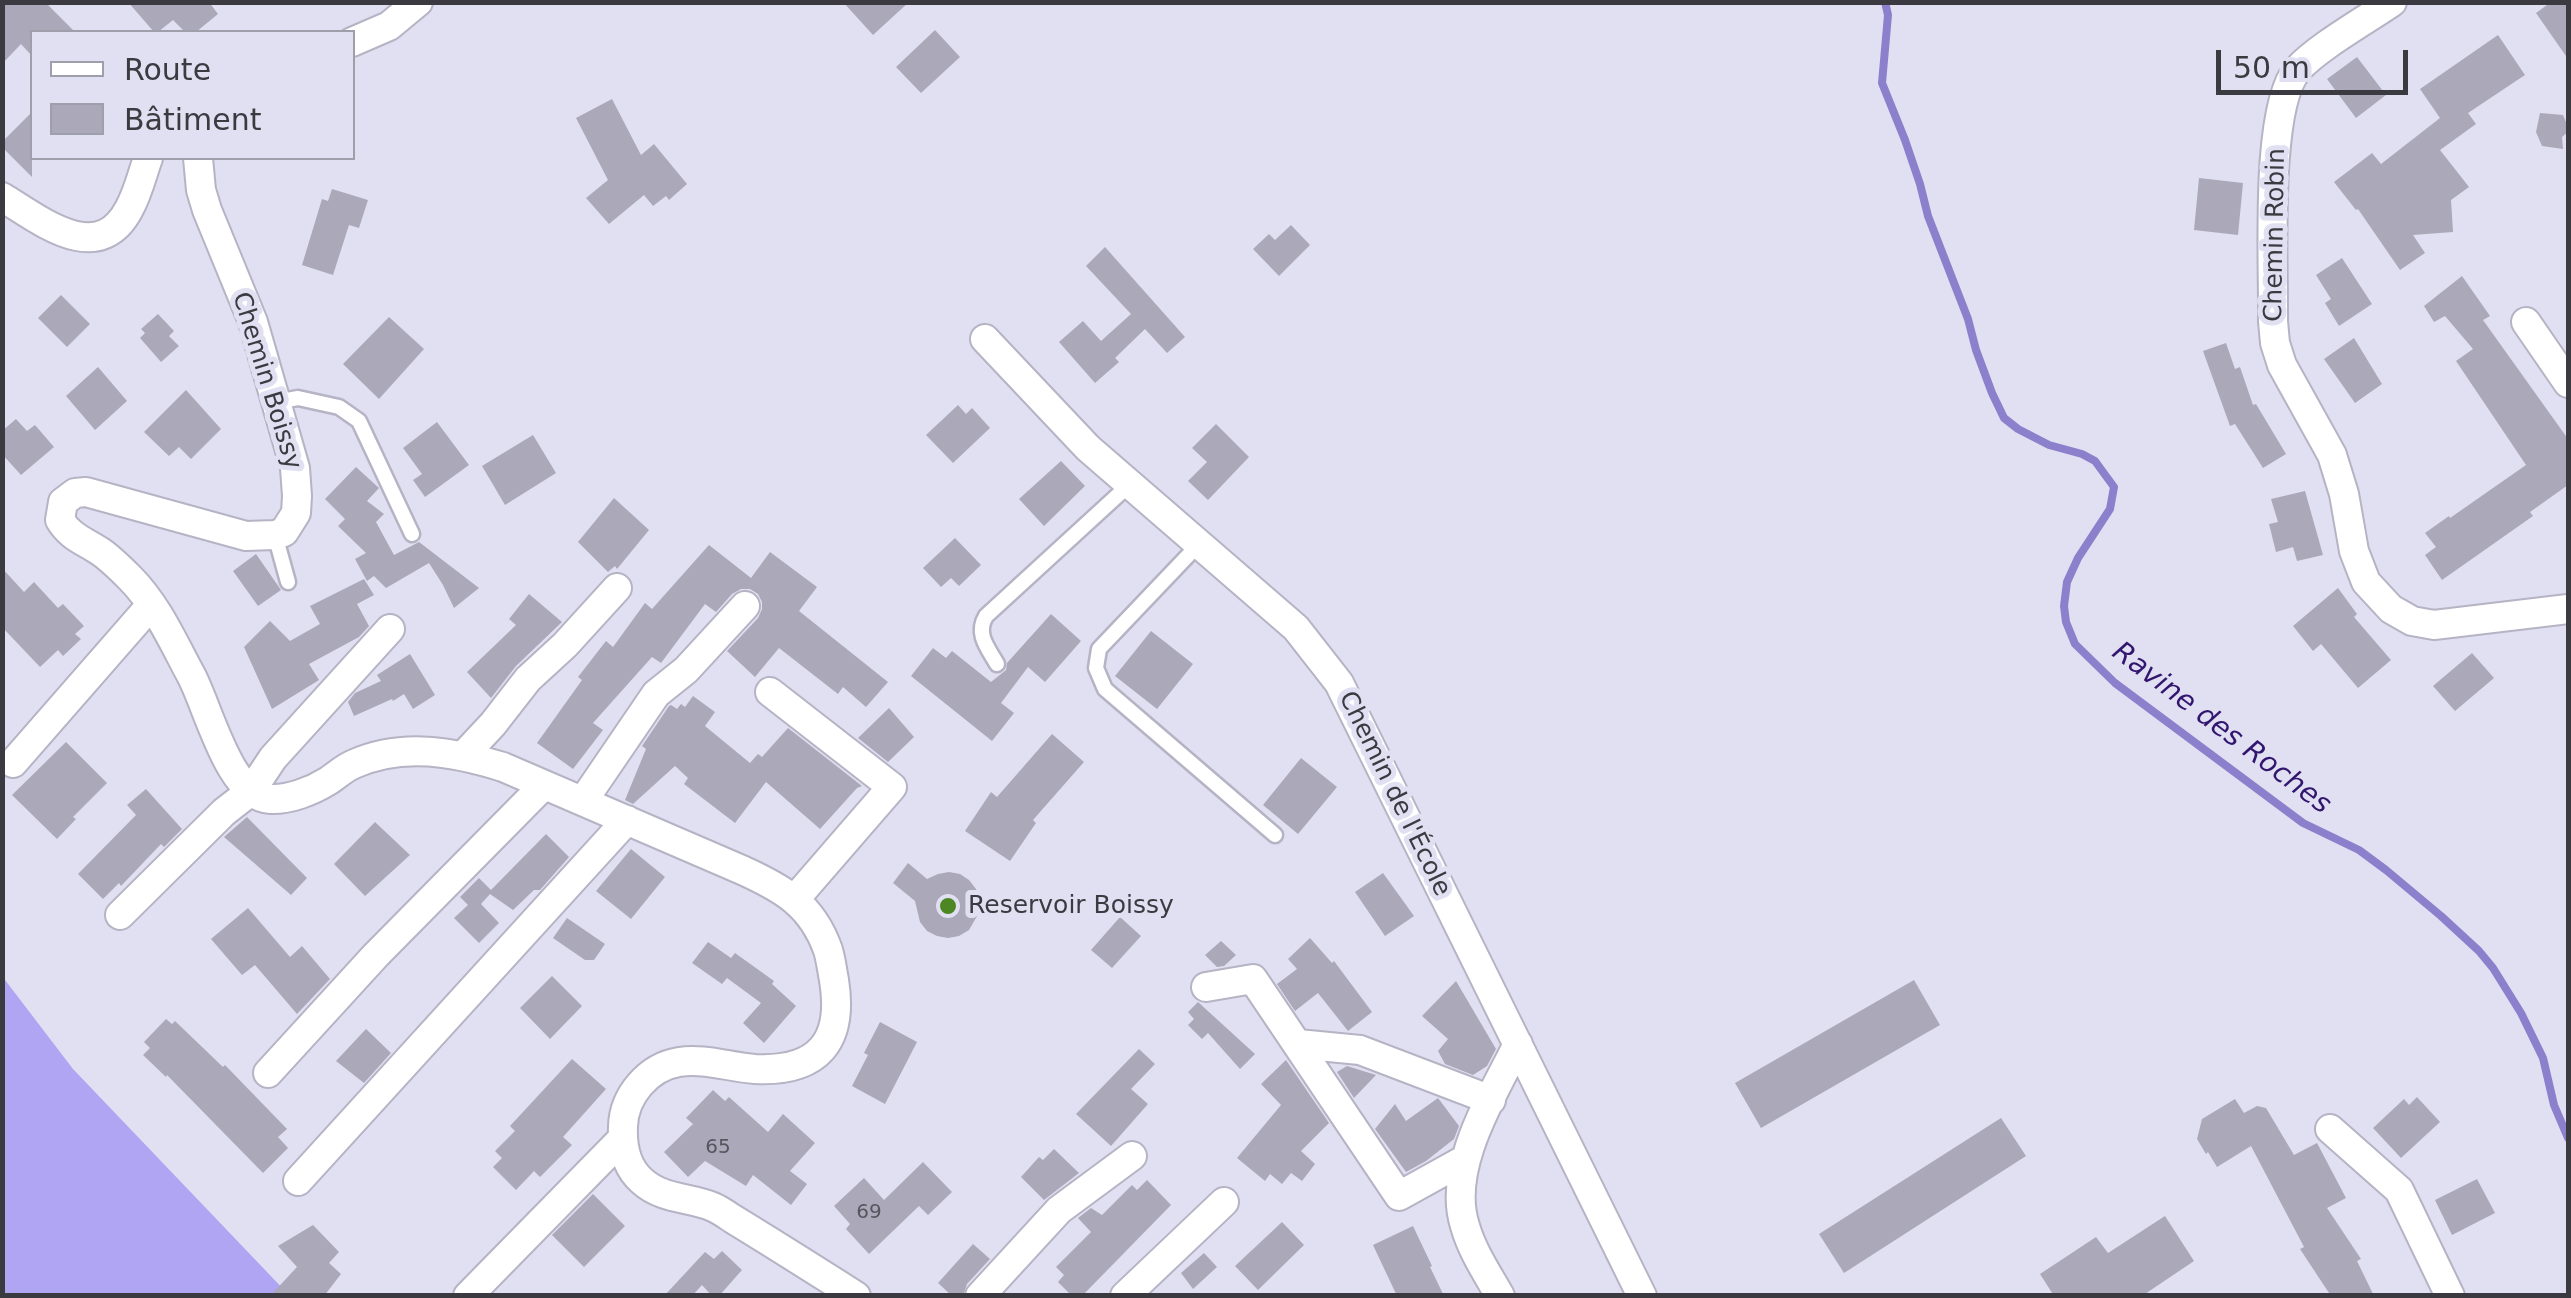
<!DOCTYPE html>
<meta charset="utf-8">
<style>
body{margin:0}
#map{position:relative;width:2571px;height:1298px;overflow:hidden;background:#e1e0f2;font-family:"DejaVu Sans",sans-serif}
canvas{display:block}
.frame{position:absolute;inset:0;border:5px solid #3b3a41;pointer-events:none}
.legend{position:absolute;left:30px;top:30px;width:325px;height:130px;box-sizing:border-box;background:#e1e0f2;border:2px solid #9f9eab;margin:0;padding:12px 18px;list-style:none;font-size:30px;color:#3b3a41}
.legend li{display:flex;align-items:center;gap:20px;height:50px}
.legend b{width:50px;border:2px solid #9f9eab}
.scale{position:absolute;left:2216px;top:50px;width:192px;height:45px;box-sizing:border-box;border:5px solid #3b3a41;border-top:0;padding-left:12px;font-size:30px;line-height:35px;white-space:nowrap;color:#3b3a41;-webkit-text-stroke:8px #e1e0f2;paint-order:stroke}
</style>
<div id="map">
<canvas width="2571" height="1298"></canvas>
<div class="frame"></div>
<ul class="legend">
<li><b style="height:12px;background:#fff"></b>Route</li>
<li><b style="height:28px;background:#aaa8b9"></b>Bâtiment</li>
</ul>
<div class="scale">50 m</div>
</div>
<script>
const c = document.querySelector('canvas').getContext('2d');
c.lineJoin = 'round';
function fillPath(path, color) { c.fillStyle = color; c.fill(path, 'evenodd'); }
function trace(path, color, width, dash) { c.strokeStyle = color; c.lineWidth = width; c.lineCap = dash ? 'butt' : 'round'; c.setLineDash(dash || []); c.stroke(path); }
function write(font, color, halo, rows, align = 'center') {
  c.font = font + ' "DejaVu Sans",sans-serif'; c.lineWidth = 10; c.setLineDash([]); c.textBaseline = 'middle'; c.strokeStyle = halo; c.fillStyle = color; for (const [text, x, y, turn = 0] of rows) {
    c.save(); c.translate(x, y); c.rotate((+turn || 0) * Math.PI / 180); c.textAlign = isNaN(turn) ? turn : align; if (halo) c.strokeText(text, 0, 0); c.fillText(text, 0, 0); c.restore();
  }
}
const forest = new Path2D(`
 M2 976 73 1069 289 1295H3Z`);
const stream = new Path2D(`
 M1885 2 1888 15 1882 83 1905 140 1920 184 1928 216 1968 319 1976 350 1992 393 2004 418 2018 429 2049 445 2082 454 2095 461 2114 487 2110 509 2078 558 2067 582 2064 606 2066 622 2075 644 2115 683 2303 823 2359 850 2386 870 2441 916 2479 951 2493 968 2521 1013 2543 1058 2554 1105 2568 1138`);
const building = new Path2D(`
 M2 2H45L75 32H32V56L21 44 2 64Z
 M128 2H209L218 14 196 32H185L173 20 158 32H154Z
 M843 2H909L873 35Z
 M2551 2H2568V59L2536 13Z
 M935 30 960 57 921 93 896 67Z
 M2498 35 2525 75 2468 113 2476 124 2440 150 2469 187 2451 200 2453 232 2413 235 2425 253 2400 270 2358 209 2356 210 2334 182 2372 153 2381 164 2440 118 2420 89Z
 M2357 57 2386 95 2356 118 2327 79Z
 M612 99 641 155 654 144 687 184 669 200 666 196 653 206 644 195 609 224 586 198 608 180 576 118Z
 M32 112V177L2 147V142Z
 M2540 113 2563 115 2568 127V132L2562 137 2563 149 2542 146 2536 132Z
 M2199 178 2243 183 2238 235 2194 230Z
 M332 189 368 200 359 228 349 225 333 275 302 265 322 199 328 201Z
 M1291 225 1310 245 1279 276 1253 249 1269 234 1275 240Z
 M1105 247 1185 337 1167 353 1145 329 1115 358 1119 362 1095 383 1059 342 1083 321 1101 341 1131 314 1086 266Z
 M2342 258 2372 304 2339 326 2325 303 2331 299 2316 275Z
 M2462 276 2490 316 2483 320 2568 439V485L2530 512 2533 516 2442 580 2425 555 2436 547 2425 533 2449 516 2450 518 2526 465 2456 361 2473 349 2445 316 2434 322 2424 306Z
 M61 295 90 324 67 347 38 318Z
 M158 314 174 331 169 336 179 346 161 362 140 338 145 333 141 329Z
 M389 317 424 349 379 399 343 364Z
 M2354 338 2382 384 2355 403 2324 359Z
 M2226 343 2235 369 2240 367 2253 405 2256 404 2286 454 2263 468 2235 424 2230 426 2203 351Z
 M98 367 127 401 95 430 66 396Z
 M186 390 221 429 191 459 179 447 169 456 144 432Z
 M958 405 966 414 972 408 990 428 953 463 926 435Z
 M16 419 27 431 35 425 54 447 21 475 2 454V431Z
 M437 422 469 465 425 497 413 480 422 474 403 448Z
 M1216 424 1249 457 1208 500 1188 481 1207 462 1192 448Z
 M533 435 556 473 505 505 482 466Z
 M1061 461 1085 486 1044 526 1019 499Z
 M356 467 379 488 367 501 384 514 376 522 394 555 419 542 479 588 454 608 443 585 429 563 386 588 374 576 367 581 355 559 366 553 338 526 345 519 325 499Z
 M2305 491 2323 555 2297 561 2293 547 2276 552 2269 524 2278 522 2271 499Z
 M614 498 649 530 617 569 615 566 608 572 578 542Z
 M955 538 981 565 959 586 951 578 941 587 923 568Z
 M709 545 751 578 770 552 817 587 799 611 888 682 866 707 843 687 838 694 779 648 755 677 727 651 758 618 762 609V602L758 594 750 589H741L732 594 716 612 705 604 661 663 652 657 593 723 603 730 573 769 537 743 582 680 578 677 606 641 613 647 645 603 652 609Z
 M256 554 281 590 258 606 233 571Z
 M2 568 24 592 34 582 58 608 63 604 84 626 75 634 81 639 63 656 58 650 40 667 2 627Z
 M364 579 374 595 357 604 369 626 359 637 309 664 319 680 272 709 244 647 270 621 290 641 320 624 310 606Z
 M2338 588 2357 614 2354 617 2391 660 2358 688 2321 644 2313 651 2293 626Z
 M529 594 562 622 516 666 491 698 467 672 516 625 509 619Z
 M1051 614 1081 641 1045 682 1028 667 1001 703 1014 713 992 741 911 676 933 648 946 658 952 651 991 682 1006 670 1007 663Z
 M1151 631 1193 664 1157 709 1115 676Z
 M2472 653 2494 678 2455 711 2433 686Z
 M410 654 435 695 413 709 404 694 393 701 392 699 354 716 348 702 355 693 381 681 377 675Z
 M693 696 715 712 705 726 750 763 758 754 762 757 788 728 862 786 857 788 820 829 766 782 735 823 684 784 688 778 675 766 633 804 625 800 646 749 642 746 669 706 671 705 677 709 681 704 685 707Z
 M889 708 914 737 888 762 858 738Z
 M1052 734 1084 762 1033 820 1036 823 1010 861 965 831 991 792 997 797Z
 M66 742 107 783 73 817 76 819 57 839 12 795Z
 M1301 758 1337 787 1298 834 1263 805Z
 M146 789 182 829 164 847 161 844 121 886 119 883 103 899 78 874 136 815 127 805Z
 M247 817 307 878 291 895 224 837Z
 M375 822 410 855 365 896 334 864Z
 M546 834 569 857 540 890H534L513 910 490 894 481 904 499 923 479 943 454 918 468 905 460 897 479 878 491 890Z
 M631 849 665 877 631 919 596 891Z
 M908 863 927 879 938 874 949 872 960 874 969 880 976 889 980 900V911L969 930 959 936 948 938 937 936 927 931 920 922 915 901 893 883Z
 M1383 873 1414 916 1385 936 1355 892Z
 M248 908 290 957 302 946 330 979 297 1014 255 965 242 975 211 939Z
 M1120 917 1141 936 1112 968 1091 950Z
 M567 918 605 944 594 960H585L553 938Z
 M1310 938 1332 963 1334 961 1372 1012 1348 1031 1318 993 1295 1011 1277 984 1297 969 1288 959Z
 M1221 941 1236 955 1224 966 1217 967 1205 955Z
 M708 942 731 958 735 953 774 981 772 984 796 1006 764 1043 743 1023 761 1003 727 978 722 984 692 963Z
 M552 976 582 1006 550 1039 520 1008Z
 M1914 980 1940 1025 1761 1128 1735 1083Z
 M1456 981 1496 1049 1487 1066 1473 1075 1445 1064 1438 1051 1448 1039 1422 1016Z
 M1198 1002 1255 1054 1240 1069 1208 1033 1202 1039 1188 1025 1194 1019 1188 1012Z
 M166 1019 172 1024 175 1021 223 1067 225 1065 287 1129 278 1137 288 1148 263 1173 167 1075 166 1077 143 1055 150 1048 144 1042Z
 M880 1022 917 1042 885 1104 852 1086 868 1055 864 1053Z
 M366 1029 391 1053 364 1083 336 1061Z
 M1139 1049 1155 1064 1131 1089 1148 1104 1111 1146 1076 1114Z
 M572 1059 606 1089 563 1137 572 1145 540 1177 534 1171 516 1190 493 1167 502 1158 495 1151 515 1131 510 1126Z
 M1286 1060 1329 1123 1301 1151 1315 1164 1302 1181 1291 1173 1282 1184 1270 1174 1265 1181 1237 1158 1281 1105 1261 1084Z
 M1347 1066 1376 1075 1354 1098 1337 1072Z
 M713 1090 725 1101 729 1097 768 1132 783 1114 815 1143 790 1171 807 1184 791 1205 753 1175 746 1186 705 1161 688 1177 664 1152 693 1124 686 1118Z
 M2417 1097 2440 1122 2401 1158 2373 1128 2404 1099 2409 1105Z
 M1438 1098 1459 1126 1454 1139 1426 1161 1406 1172 1375 1129 1395 1104 1406 1121Z
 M2235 1099 2244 1113 2257 1106 2266 1108 2294 1155 2317 1143 2346 1198 2327 1208 2361 1259 2357 1261 2374 1296H2331L2300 1249 2304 1247 2251 1146 2217 1167 2208 1152 2206 1154 2197 1139 2202 1119Z
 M2001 1118 2026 1156 1844 1273 1819 1234Z
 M1054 1149 1079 1173 1044 1200 1021 1177 1039 1157 1043 1160Z
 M923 1162 952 1192 928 1215 919 1206 869 1254 846 1229 850 1224 834 1206 864 1178 884 1200Z
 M2477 1179 2495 1213 2452 1235 2435 1200Z
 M1147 1180 1171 1205 1082 1296H1072L1058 1282 1064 1275 1056 1267 1091 1232 1078 1218 1091 1208 1102 1215 1132 1185 1137 1190Z
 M593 1194 625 1226 584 1267 552 1235Z
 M2165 1216 2194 1261 2142 1296H2054L2040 1274 2096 1237 2108 1253Z
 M1282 1222 1304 1245 1258 1290 1235 1266Z
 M313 1225 339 1252 329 1263 341 1274 324 1296H270L297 1267 278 1246Z
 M1413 1226 1432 1266 1430 1267 1444 1296H1397L1373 1245Z
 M973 1244 990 1259 967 1284 963 1296H952L938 1283Z
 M722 1251 742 1270 719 1296H712L702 1285 692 1296H664L705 1252 714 1259Z
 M1204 1253 1217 1267 1193 1289 1181 1273Z`);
const lane = new Path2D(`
 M276 402 298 398 339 407 359 421 412 534
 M275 535 288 582
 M1199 544 1099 649 1096 668 1105 689 1275 835
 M997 664C988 648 975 634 986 616L1130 484`);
const street = new Path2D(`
 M2392 2C2366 20 2318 47 2298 69 2264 107 2274 267 2273 321L2275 343 2282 365 2332 455 2344 494 2354 551 2366 582 2391 609 2412 621 2434 625 2568 609
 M352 42 389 26 418 2
 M198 158 201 190 207 210 253 322 295 468 297 496 296 513 284 532 275 535 246 536 86 492 75 493 63 502 60 520C71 538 85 541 101 552 111 559 121 569 130 578 157 605 173 642 191 675 208 706 229 797 270 799 289 800 312 791 328 781 336 776 344 768 354 764 403 742 454 752 503 767L742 870C784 889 812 905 828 950 831 960 832 970 834 980 844 1042 818 1072 755 1069 729 1067 704 1058 679 1062 648 1067 624 1096 623 1126 622 1147 626 1167 642 1181 663 1200 690 1197 713 1207 720 1210 727 1215 733 1219 774 1244 815 1270 856 1296
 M2 197C40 220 98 268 129 209 138 193 142 175 148 158
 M2526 322 2568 383
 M985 339 1088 448 1296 628 1339 683 1642 1296
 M770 692 892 787 795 899
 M464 755 493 724 528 679 565 645 617 588
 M13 763 151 605
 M583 801 656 694 686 670 745 606
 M120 915 224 812 251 791 273 758 390 629
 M1206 987 1253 979 1399 1196 1464 1160
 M1298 1044 1360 1050 1491 1100
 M268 1073 376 955 544 785
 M2330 1129 2399 1190 2450 1296
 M298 1181 627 820
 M468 1296 622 1139
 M980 1296 1059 1210 1132 1156
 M1125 1296 1224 1202
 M1500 1296C1487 1273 1472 1251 1465 1226 1446 1168 1493 1095 1518 1044`);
const markers = [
 [948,906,10,"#4d8724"]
];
const numberNames = [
 ["65",718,1148],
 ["69",869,1213]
];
const streetNames = [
 ["Chemin Robin",2276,235,-89],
 ["Chemin Boissy",266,381,73],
 ["Chemin de l'École",1394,794,64]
];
const poiNames = [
 ["Reservoir Boissy",968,906]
];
const waterNames = [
 ["Ravine des Roches",2221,729,37]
];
fillPath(forest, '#b0a5f3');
trace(stream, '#8c80cc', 8);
fillPath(building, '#aaa8b9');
trace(lane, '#b5b3c4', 19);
trace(street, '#b5b3c4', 32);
trace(lane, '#fff', 14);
trace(street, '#fff', 28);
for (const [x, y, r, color] of markers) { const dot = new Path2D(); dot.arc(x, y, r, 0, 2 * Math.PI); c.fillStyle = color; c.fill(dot); trace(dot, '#e1e0f2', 4); }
write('20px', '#57565f', null, numberNames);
write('25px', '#3b3a41', '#e1e0f2', streetNames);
write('25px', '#3b3a41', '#e1e0f2', poiNames, 'left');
write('italic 28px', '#32156f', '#e1e0f2', waterNames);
</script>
